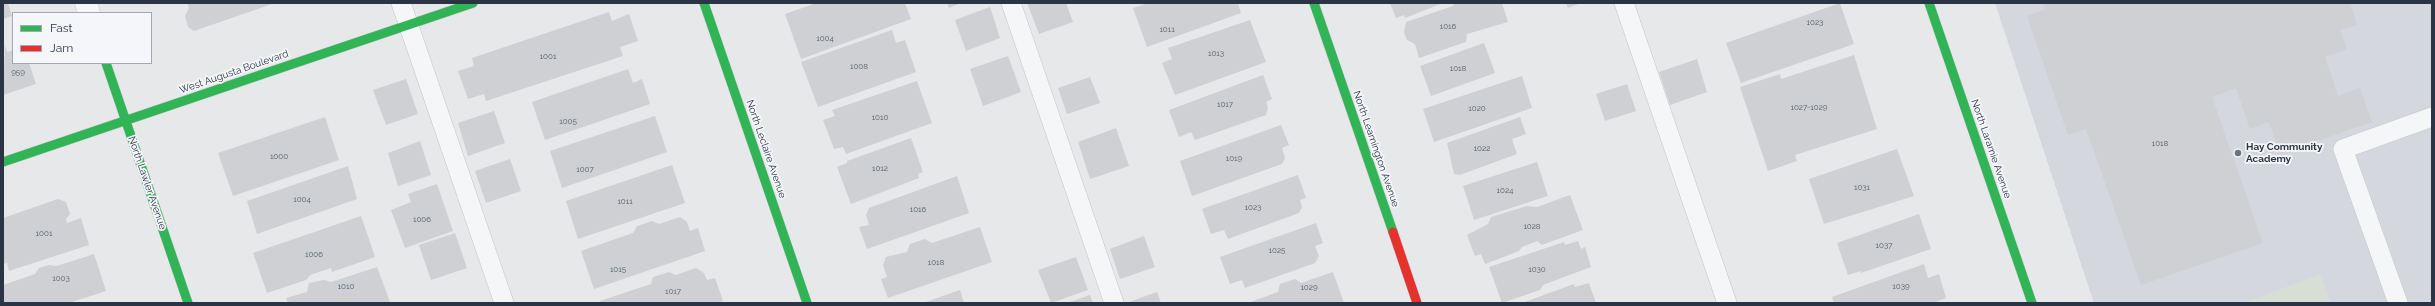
<!DOCTYPE html>
<style>
body{margin:0}
#map{position:relative;width:2435px;height:306px;overflow:hidden;background:#e6e8ea;font-family:Raleway,sans-serif}
canvas{display:block}
.frame{position:absolute;inset:0;border:4px solid #2b3445;pointer-events:none}
.legend{position:absolute;left:12px;top:12px;width:140px;height:52px;box-sizing:border-box;background:#f4f6f9;border:1px solid #a4a8b1;margin:0;padding:5px 7px;list-style:none;font-size:12px;color:#2b3445}
.legend li{display:flex;align-items:center;gap:8px;height:20px}
.legend b{width:20px;border:1px solid #a4a8b1}
</style>
<div id="map">
<canvas width="2435" height="306"></canvas>
<div class="frame"></div>
<ul class="legend">
<li><b style="height:5px;background:#30b455"></b>Fast</li>
<li><b style="height:5px;background:#e5322d"></b>Jam</li>
</ul>
</div>
<script>
const c = document.querySelector('canvas').getContext('2d');
c.lineJoin = 'round';
function fillPath(path, color) { c.fillStyle = color; c.fill(path, 'evenodd'); }
function trace(path, color, width, dash) { c.strokeStyle = color; c.lineWidth = width; c.lineCap = dash ? 'butt' : 'round'; c.setLineDash(dash || []); c.stroke(path); }
function write(font, color, halo, rows, align = 'center') {
  c.font = font + ' Raleway,sans-serif'; c.lineWidth = 3.5; c.setLineDash([]); c.textBaseline = 'middle'; c.strokeStyle = halo; c.fillStyle = color; for (const [text, x, y, turn = 0] of rows) {
    c.save(); c.translate(x, y); c.rotate((+turn || 0) * Math.PI / 180); c.textAlign = isNaN(turn) ? turn : align; if (halo) c.strokeText(text, 0, 0); c.fillText(text, 0, 0); c.restore();
  }
}
const built = new Path2D(`
 M1995 3H2432V303H2094Z`);
const green = new Path2D(`
 M2320 274 2331 303H2244Z`);
const building = new Path2D(`
 M3 3H8L12 16 3 19Z
 M187 3H275L194 31 188 27 185 16 189 8Z
 M816 3H905L911 19 801 59 785 14Z
 M947 3H961L949 8Z
 M1027 3H1066L1073 22 1039 34Z
 M1149 3H1238L1241 13 1147 47 1133 8Z
 M1390 3H1443L1405 18 1404 15 1396 18Z
 M1455 3H1502L1508 22 1467 34 1466 42 1419 58 1415 44 1407 40 1404 32 1406 22 1453 6Z
 M1566 3H1581L1568 8Z
 M1840 3 1854 44 1741 83 1726 43Z
 M2043 3H2350L2357 25 2340 30 2347 49 2325 57 2338 96 2360 88 2372 122 2280 154 2269 122 2250 129 2236 88 2212 97 2263 243 2141 285 2086 129 2068 135 2027 16 2046 9Z
 M990 7 1000 38 966 51 955 20Z
 M609 12 612 21 629 14 638 41 620 47 623 56 486 101 484 94 468 99 458 71 474 66 472 58Z
 M1250 20 1266 62 1175 95 1162 63 1172 59 1168 48Z
 M892 30 896 43 905 40 916 72 818 107 801 62Z
 M1484 43 1495 73 1431 96 1420 66Z
 M5 45 7 52 13 50V63H29L36 84 3 95Z
 M1854 55 1877 129 1795 155 1797 161 1768 171 1740 87 1780 74 1781 79Z
 M1008 56 1021 92 983 106 970 69Z
 M1697 59 1707 92 1670 105 1659 72Z
 M628 69 633 83 642 79 650 104 545 140 532 102Z
 M1263 75 1272 99 1266 102 1268 108 1266 115 1195 140 1191 132 1179 137 1169 110Z
 M1522 76 1532 108 1434 142 1423 109Z
 M1090 77 1100 103 1067 114 1058 88Z
 M406 79 418 114 386 125 373 90Z
 M917 81 932 123 846 154 843 147 834 149 823 120 835 116 832 110Z
 M1627 84 1636 111 1605 121 1596 94Z
 M494 111 505 143 468 156 458 123Z
 M655 116 667 152 562 188 550 151Z
 M325 117 339 160 233 196 218 153Z
 M1520 117 1526 134 1512 139 1517 154 1460 175 1454 174 1447 143Z
 M1281 125 1289 145 1282 148 1285 158 1282 164 1192 196 1180 161Z
 M1116 128 1129 166 1090 179 1078 142Z
 M911 138 923 172 918 174 919 178 851 204 837 167 847 163V161Z
 M420 141 431 175 398 186 388 153Z
 M1897 149 1914 196 1824 224 1809 179Z
 M510 159 521 191 486 203 475 171Z
 M1537 162 1548 196 1474 220 1463 186Z
 M672 165 685 203 578 239 566 201Z
 M348 166 357 199 257 234 247 201Z
 M1298 175 1306 198 1300 200 1302 207 1299 213 1228 239 1224 230 1211 234 1202 209Z
 M957 176 969 213 867 249 859 227 869 225 866 215 869 208Z
 M437 184 453 231 405 248 391 210 411 202 408 194Z
 M1570 195 1583 230 1542 245 1537 241 1522 247 1519 251 1485 264 1481 254 1475 256 1467 235 1488 224 1491 217 1527 206 1537 207Z
 M58 199 66 202 70 214 66 219 67 223 81 218 89 245 9 271 7 263 3 264V218Z
 M1919 214 1931 249 1861 273V271L1848 275 1837 243Z
 M361 216 375 257 332 272 331 268 310 275 306 280 267 293 253 253Z
 M680 217 687 222 690 231 698 228 705 251 594 289 581 251 633 233 637 226 652 221 659 224Z
 M1316 223 1323 243 1315 246 1319 256 1315 263 1245 288 1242 280 1230 284 1220 257Z
 M980 227 992 262 888 298 881 279 887 277 883 265 886 257 907 252 910 244 925 239 932 243Z
 M455 233 467 268 431 280 419 245Z
 M1144 236 1155 267 1120 279 1110 249Z
 M1578 241 1581 249 1585 247 1591 267 1543 285 1540 290 1502 303 1489 267 1564 242 1565 245Z
 M94 254 106 291 69 303H3V285L35 274 39 268 49 265 57 266Z
 M1076 257 1088 290 1051 303 1038 270Z
 M1924 264 1928 278 1939 274 1946 298 1933 303H1834L1832 297Z
 M377 267 390 302 288 303 286 298 307 292 309 283 324 280 331 282Z
 M696 268 704 273 707 280 715 278 723 301 716 303H601L600 301 651 284 653 277 669 272 676 275Z
 M1333 272 1344 303H1248L1278 292 1280 284 1295 279 1301 283Z
 M1589 283 1596 303H1522L1574 284 1575 287Z
 M960 290 964 303H923Z
 M1157 292 1161 303H1126Z
 M1090 295 1093 303H1067Z`);
const lane = new Path2D(`
 M401 3 504 303
 M1011 3 1114 303
 M1624 3 1727 303
 M2398 303 2343 149 2432 117`);
const street = new Path2D(`
 M86 3 89 13`);
const fast = new Path2D(`
 M704 3 807 303
 M1314 3 1393 232
 M1929 3 2032 303
 M106 63 188 303
 M3 162 473 3`);
const jam = new Path2D(`
 M1393 232 1417 303`);
const markers = [
 [2238,153,4,"#6c737f"]
];
const numberNames = [
 ["1023",1815,23],
 ["1016",1448,27],
 ["1011",1167,30],
 ["1004",825,39],
 ["1013",1216,54],
 ["1001",548,57],
 ["1008",859,67],
 ["1018",1458,69],
 ["959",18,73],
 ["1017",1225,105],
 ["1027-1029",1809,108],
 ["1020",1477,109],
 ["1010",880,118],
 ["1005",568,122],
 ["1018",2160,144],
 ["1022",1482,149],
 ["1000",279,157],
 ["1019",1234,159],
 ["1012",880,169],
 ["1007",585,170],
 ["1031",1862,188],
 ["1024",1505,191],
 ["1004",302,200],
 ["1011",625,202],
 ["1023",1253,208],
 ["1016",918,210],
 ["1006",422,220],
 ["1028",1532,227],
 ["1001",44,234],
 ["1037",1884,246],
 ["1025",1277,251],
 ["1006",314,255],
 ["1018",936,263],
 ["1015",618,270],
 ["1030",1537,270],
 ["1003",61,279],
 ["1010",346,287],
 ["1039",1901,287],
 ["1029",1309,288],
 ["1017",673,292]
];
const streetNames = [
 ["West Augusta Boulevard",234,72,-19],
 ["North Leclaire Avenue",766,149,71],
 ["North Leamington Avenue",1376,149,71],
 ["North Laramie Avenue",1991,149,71],
 ["North Lawler Avenue",147,183,71]
];
const poiNames = [
 ["Hay Community",2246,147],
 ["Academy",2246,159]
];
fillPath(built, '#d4d7dd');
fillPath(green, '#d6ded6');
fillPath(building, '#ced0d3');
trace(lane, '#c4c6c8', 20);
trace(street, '#c4c6c8', 23);
trace(fast, '#c4c6c8', 10);
trace(jam, '#c4c6c8', 10);
trace(lane, '#f5f6f7', 19);
trace(street, '#f5f6f7', 22);
trace(fast, '#30b455', 9);
trace(jam, '#e5322d', 9);
for (const [x, y, r, color] of markers) { const dot = new Path2D(); dot.arc(x, y, r, 0, 2 * Math.PI); c.fillStyle = color; c.fill(dot); trace(dot, '#f4f6f9', 1.5); }
write('8px', '#545c69', null, numberNames);
write('10px', '#2b3445', '#f4f6f9', streetNames);
write('bold 10px', '#2b3445', '#f4f6f9', poiNames, 'left');
</script>
